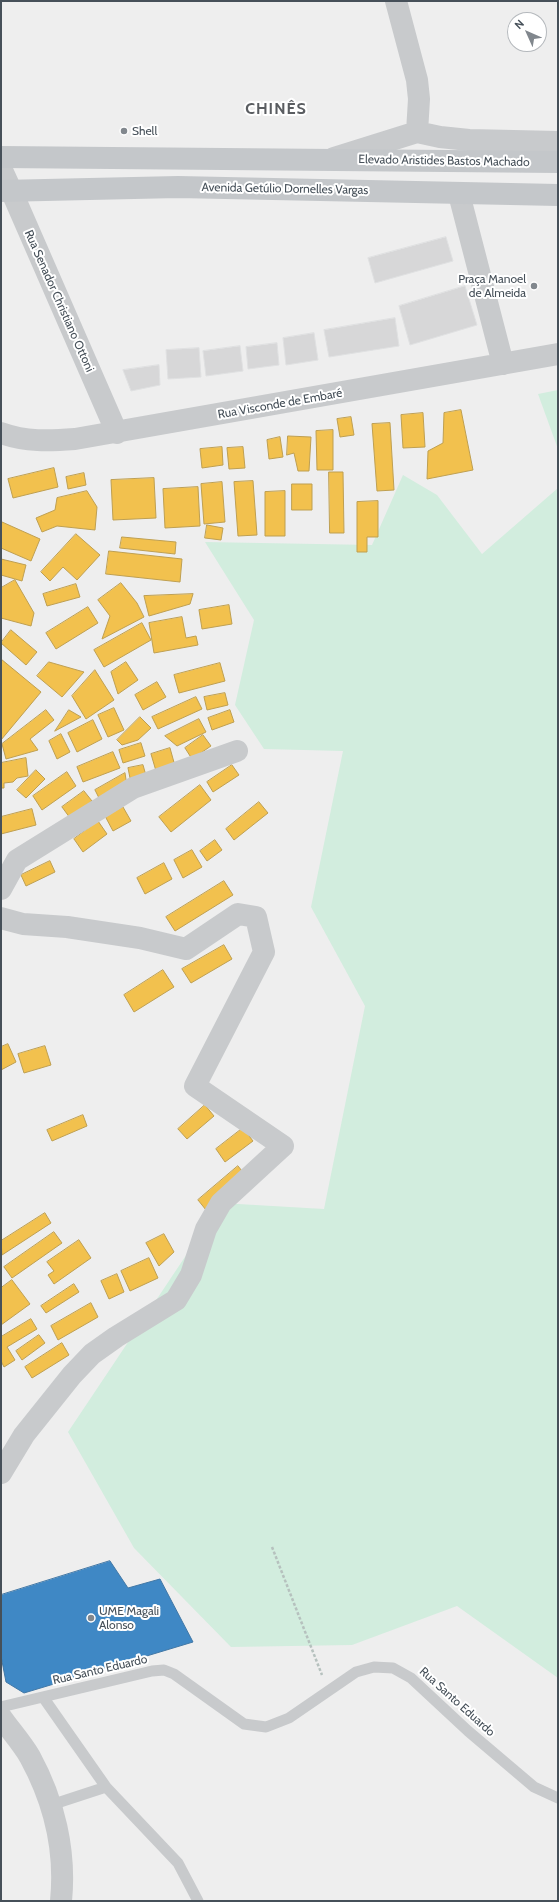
<!DOCTYPE html>
<meta charset="utf-8">
<style>
body{margin:0}
#map{position:relative;width:559px;height:1902px;overflow:hidden;background:#eee;font-family:Cabin,sans-serif}
canvas{display:block}
.frame{position:absolute;inset:0;border:2px solid #465059;pointer-events:none}
.north{position:absolute;left:507px;top:12px;width:40px;height:40px;box-sizing:border-box;background:#fff;border:1px solid #b5b9bd;border-radius:50%;rotate:315deg;font-size:11px;font-weight:700;line-height:16px;text-align:center;color:#465059}
.north::after{content:'';display:block;margin:auto;width:14px;height:18px;background:#81878d;clip-path:polygon(50% 0,100% 100%,50% 72%,0 100%)}
</style>
<div id="map">
<canvas width="559" height="1902"></canvas>
<div class="frame"></div>
<div class="north">N</div>
</div>
<script>
const c = document.querySelector('canvas').getContext('2d');
c.lineJoin = 'round';
function fillPath(path, color) { c.fillStyle = color; c.fill(path, 'evenodd'); }
function trace(path, color, width, dash) { c.strokeStyle = color; c.lineWidth = width; c.lineCap = dash ? 'butt' : 'round'; c.setLineDash(dash || []); c.stroke(path); }
function write(font, color, halo, rows, align = 'center') {
  c.font = font + ' Cabin,sans-serif'; c.lineWidth = 4; c.setLineDash([]); c.textBaseline = 'middle'; c.strokeStyle = halo; c.fillStyle = color; for (const [text, x, y, turn = 0] of rows) {
    c.save(); c.translate(x, y); c.rotate((+turn || 0) * Math.PI / 180); c.textAlign = isNaN(turn) ? turn : align; if (halo) c.strokeText(text, 0, 0); c.fillText(text, 0, 0); c.restore();
  }
}
const green = new Path2D(`
 M558 390V449L538 394Z
 M403 475 437 495 482 554 558 488V1678L457 1606 352 1645 231 1647 134 1548 68 1432 221 1203 324 1209 365 1006 311 907 343 751 264 749 235 705 254 620 205 542 372 545Z`);
const homes = new Path2D(`
 M461 410 473 470 427 479 428 451 443 443 444 413Z
 M423 413 425 447 403 448 401 415Z
 M351 417 354 435 340 437 337 419Z
 M390 423 394 490 377 491 372 424Z
 M333 430V470H317L316 431Z
 M288 436 311 437 309 471H298L294 453 287 455Z
 M280 437 283 457 269 459 267 440Z
 M222 447 223 465 202 468 200 449Z
 M243 447 245 468 229 469 227 448Z
 M54 468 58 487 13 498 8 479Z
 M329 472H343L344 533H330Z
 M84 473 86 485 68 489 66 477Z
 M154 478 156 518 113 520 111 480Z
 M253 481 257 535 238 536 234 482Z
 M222 482 225 522 204 524 201 484Z
 M292 484H312V510H292Z
 M198 487 200 526 165 528 163 489Z
 M87 491 97 507 95 530 57 526 42 532 36 518 55 510 57 498Z
 M285 491V536H265V492Z
 M378 501V537H367V552H357V502Z
 M2 522 40 539 31 561 1 548Z
 M207 525 223 528 221 540 205 538Z
 M76 534 100 555 77 580 63 567 50 581 41 572Z
 M122 537 176 542 175 554 120 548Z
 M109 551 182 559 180 582 106 574Z
 M1 559 26 565 22 581 1 575Z
 M15 580 34 613 31 626 1 618V588Z
 M121 583 137 603 144 617 102 639 110 616 98 600Z
 M76 584 80 597 47 606 43 594Z
 M193 594 190 604 149 616 144 596Z
 M229 605 232 624 202 629 199 610Z
 M88 607 98 623 56 649 46 633Z
 M182 617 186 638 196 636 198 645 154 653 149 623Z
 M142 623 151 640 104 667 94 650Z
 M11 630 37 652 26 665 1 643Z
 M1 659 41 692 1 740Z
 M49 662 84 672 62 697 37 676Z
 M126 662 138 680 118 694 111 672Z
 M220 663 225 681 179 693 174 675Z
 M95 670 114 700 86 719 72 696Z
 M157 682 166 697 143 710 135 695Z
 M225 693 228 705 207 710 204 697Z
 M196 697 202 709 158 729 152 717Z
 M114 708 124 730 108 737 98 715Z
 M46 710 54 720 30 739 38 750 6 759 2 744Z
 M69 710 81 717 55 731Z
 M230 710 234 722 212 730 208 718Z
 M140 717 151 728 138 740 122 745 117 740Z
 M199 719 206 732 177 746 165 736Z
 M93 720 102 739 77 752 68 733Z
 M61 734 70 752 57 759 49 741Z
 M203 735 211 746 192 759 185 748Z
 M141 743 145 756 123 763 119 750Z
 M170 748 175 766 156 771 151 754Z
 M113 752 120 768 83 782 77 767Z
 M26 758 28 776 17 778 13 782 4 783V788H1V763Z
 M143 765 147 779 131 783 128 768Z
 M232 765 239 775 213 792 207 782Z
 M36 770 45 779 26 798 17 790Z
 M67 772 76 786 42 810 33 796Z
 M125 773 127 786 101 802 95 790Z
 M200 785 211 800 171 832 159 817Z
 M84 791 92 801 70 818 62 807Z
 M259 802 268 813 234 840 226 829Z
 M123 807 131 821 113 831 105 816Z
 M32 809 36 825 1 834V817Z
 M98 821 107 834 83 852 74 839Z
 M215 840 222 850 207 861 200 851Z
 M192 850 202 867 183 878 174 860Z
 M50 861 55 872 26 886 21 875Z
 M164 863 172 879 145 894 137 878Z
 M224 881 233 895 175 931 166 917Z
 M224 945 232 959 191 983 182 969Z
 M163 970 174 987 134 1012 124 995Z
 M8 1044 16 1062 1 1070V1047Z
 M45 1046 51 1065 24 1073 18 1054Z
 M205 1105 214 1116 187 1139 178 1129Z
 M83 1115 87 1126 52 1141 47 1130Z
 M243 1128 253 1141 225 1162 216 1149Z
 M238 1166 246 1176 206 1210 198 1200Z
 M45 1213 51 1223 2 1255 1 1241Z
 M54 1232 62 1243 12 1278 4 1267Z
 M164 1234 174 1252 159 1266 146 1243Z
 M79 1240 91 1258 54 1284 48 1275 54 1271 47 1262Z
 M149 1258 158 1278 130 1291 121 1271Z
 M117 1274 124 1292 109 1299 101 1281Z
 M12 1280 30 1304 1 1325V1288Z
 M74 1284 79 1292 46 1313 41 1306Z
 M91 1303 98 1317 58 1340 51 1326Z
 M31 1319 37 1329 7 1347 15 1360 4 1367 1 1361V1337Z
 M39 1335 45 1343 22 1360 16 1351Z
 M62 1343 69 1355 32 1378 25 1367Z`);
const schools = new Path2D(`
 M110 1561 128 1588 160 1579 193 1642 24 1693 6 1682 1 1656V1595Z`);
const building = new Path2D(`
 M446 237 453 261 375 283 368 258Z
 M465 286 477 325 410 345 399 306Z
 M395 318 399 346 329 357 324 330Z
 M314 333 318 360 286 365 283 338Z
 M277 343 279 365 248 369 246 347Z
 M240 346 243 371 206 376 203 351Z
 M199 348 201 377 168 379 166 350Z
 M159 365 160 385 131 391 123 370Z`);
const path = new Path2D(`
 M272 1547 322 1675`);
const service = new Path2D(`
 M43 1697 106 1787 51 1805
 M1 1707 152 1671 164 1670 174 1674 244 1724 266 1727 289 1718 356 1672 374 1667 393 1668 411 1678 468 1731 534 1787 558 1798
 M106 1787 178 1863 198 1901`);
const minor = new Path2D(`
 M396 1 417 80 419 99 417 132
 M334 158 417 132 440 137 469 140 558 142
 M11 190 117 433
 M459 194 503 364
 M1 433C26 442 49 441 75 439L558 354
 M1 889 17 860 133 788 237 751
 M1 918 23 924 67 927 140 938 186 949 238 914 256 917 264 952 195 1086 283 1146 221 1203 206 1229 191 1275 176 1300 116 1337 92 1354 72 1375 24 1435 1 1473
 M1 1717C10 1730 22 1743 30 1757 54 1801 66 1851 61 1901`);
const tertiary = new Path2D(`
 M1 168 11 190`);
const primary = new Path2D(`
 M1 157 558 162
 M1 191 178 187 558 195`);
const markers = [
 [124,131,4,"#81878d"],
 [534,286,4,"#81878d"],
 [91,1618,4,"#81878d"]
];
const poiNames = [
 ["Shell",132,131],
 ["Praça Manoel",526,279,"right"],
 ["de Almeida",526,293,"right"],
 ["UME Magali",99,1611],
 ["Alonso",99,1625]
];
const streetNames = [
 ["Elevado Aristides Bastos Machado",444,161,1],
 ["Avenida Getúlio Dornelles Vargas",285,189,1],
 ["Rua Senador Christiano Ottoni",59,301,66],
 ["Rua Visconde de Embaré",280,404,-10],
 ["Rua Santo Eduardo",100,1670,-13],
 ["Rua Santo Eduardo",457,1702,42]
];
const districtNames = [
 ["CHINÊS",276,109]
];
fillPath(green, '#d2edde');
fillPath(homes, '#f2c14e');
trace(homes, '#be9f51', 1);
fillPath(schools, '#3f88c5');
trace(schools, '#4177a5', 1);
fillPath(building, '#d7d7d8');
trace(building, '#dfe0e1', 1);
trace(path, '#b6c1be', 2.5, [3, 2]);
trace(service, '#c8cacc', 11);
trace(minor, '#c8cacc', 22);
trace(tertiary, '#c8cacc', 22);
trace(primary, '#c4c7ca', 22);
for (const [x, y, r, color] of markers) { const dot = new Path2D(); dot.arc(x, y, r, 0, 2 * Math.PI); c.fillStyle = color; c.fill(dot); trace(dot, '#fff', 1.5); }
write('12px', '#465059', '#fff', poiNames, 'left');
write('12px', '#465059', '#fff', streetNames);
c.letterSpacing = '1px';
write('bold 16px', '#5a5d61', '#fff', districtNames);
c.letterSpacing = '0px';
</script>
